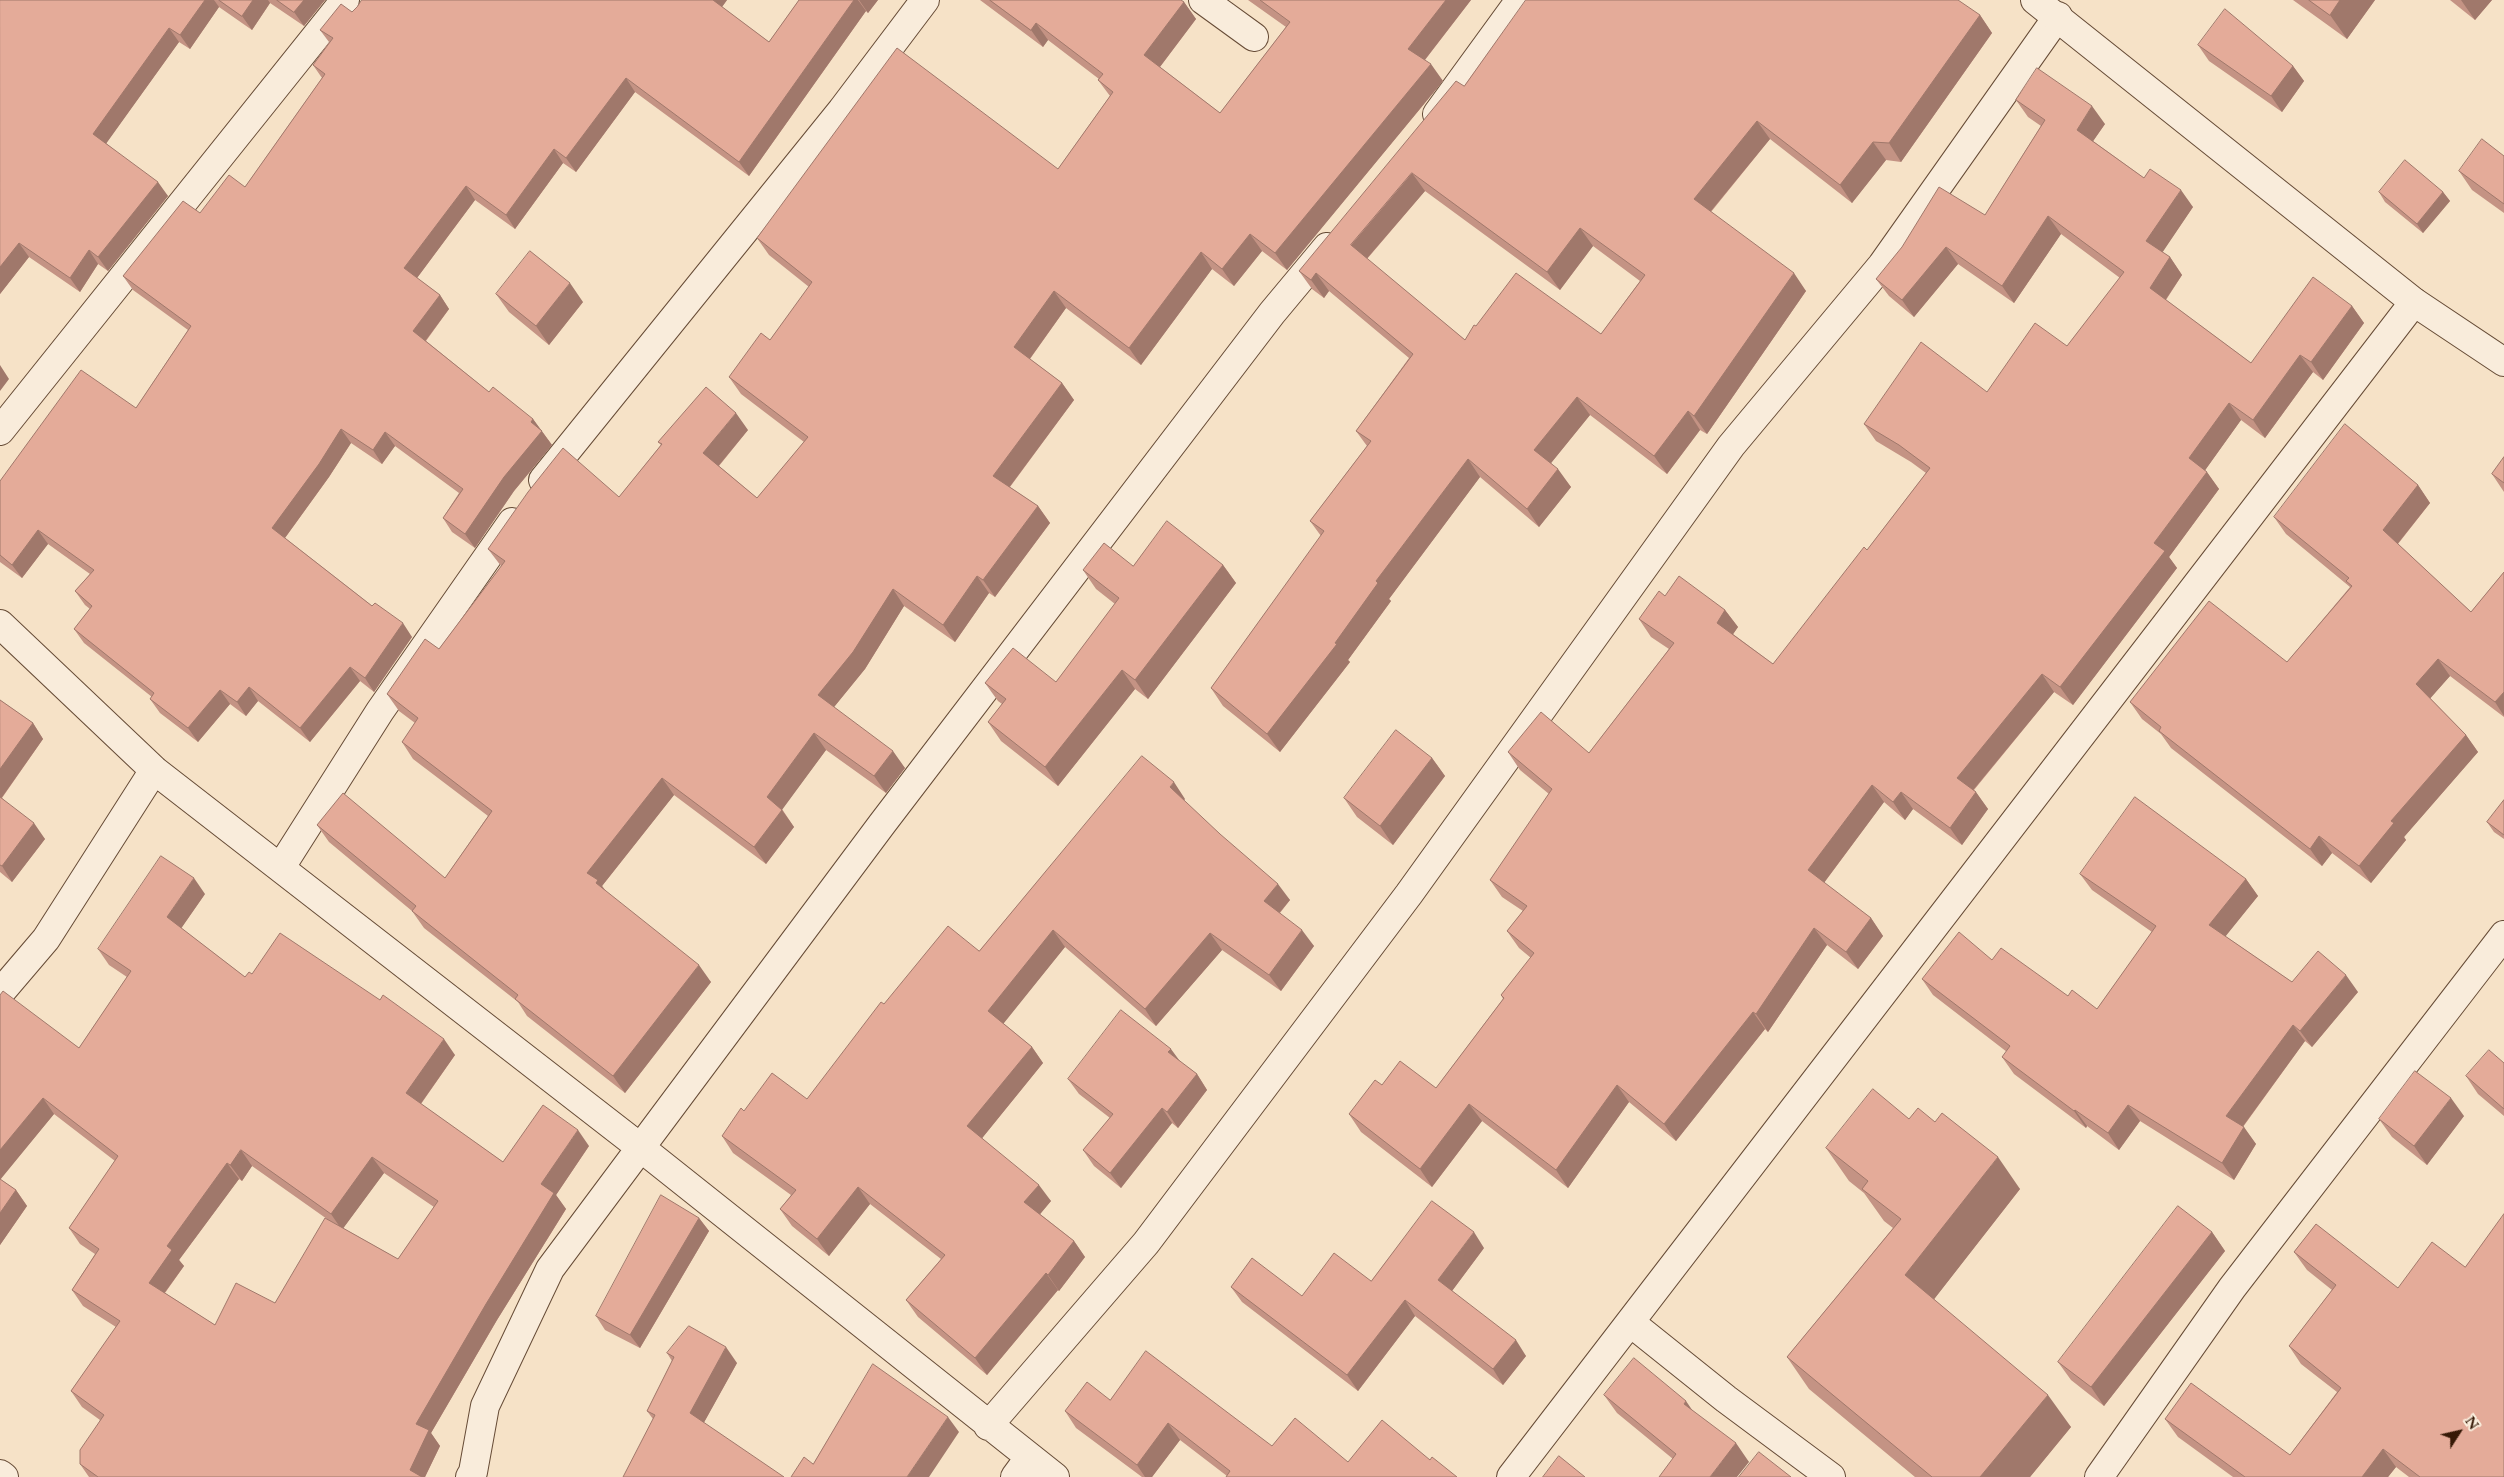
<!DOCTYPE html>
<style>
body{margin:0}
#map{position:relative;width:2504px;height:1477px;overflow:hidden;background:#f6e2c7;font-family:Cardo,serif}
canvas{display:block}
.north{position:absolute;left:2434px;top:1407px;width:50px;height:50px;-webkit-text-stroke:4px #f9ecdb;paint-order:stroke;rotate:55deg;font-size:14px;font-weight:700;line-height:20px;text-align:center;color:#361906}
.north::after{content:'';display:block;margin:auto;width:18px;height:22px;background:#361906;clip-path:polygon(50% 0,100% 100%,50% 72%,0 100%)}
</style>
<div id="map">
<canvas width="2504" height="1477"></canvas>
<div class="north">N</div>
</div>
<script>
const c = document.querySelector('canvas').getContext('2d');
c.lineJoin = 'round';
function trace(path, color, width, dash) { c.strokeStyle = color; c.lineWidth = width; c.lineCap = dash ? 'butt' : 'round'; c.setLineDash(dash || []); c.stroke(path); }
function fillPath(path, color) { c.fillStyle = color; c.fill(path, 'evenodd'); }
const minor = new Path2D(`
 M1203 0 1254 37
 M1437 114 1520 0
 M0 431 345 0
 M543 480 842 110 925 0
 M0 624 154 770 641 1148 1055 1477
 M281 867 380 711 512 522
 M0 993 46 939 154 770
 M1631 1323 1726 1399 1831 1477
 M988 1426 1146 1243 1409 894 1731 446 1882 265 2058 16
 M0 1474 4 1477
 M470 1477 473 1472 485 1406 550 1269 882 824 1272 313 1327 247
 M1015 1477 1029 1458
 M1511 1477 2414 302
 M2099 1477 2232 1288 2504 935`);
const tertiary = new Path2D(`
 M2035 0 2414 302 2504 362`);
const wall = new Path2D(`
 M0 0H325L304 26 270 3 252 30 219 7 190 49 179 42 106 143 168 196 108 271 98 264 80 292 29 257 0 294Z
 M727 0 722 7 769 42 799 0H878L868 13 866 11 749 176 635 92 576 172 563 163 515 229 475 200 417 278 440 295 449 309 426 341 489 392 533 419 552 445 514 491 475 548 452 532 443 518 459 493 395 446 382 464 351 443 329 477 285 538 412 637 374 692 360 681 310 742 258 701 246 716 230 704 198 742 160 713 150 699 152 697 84 643 74 629 90 609 85 605 75 591 90 574 48 544 22 578 0 562V481L136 408 188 330 133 290 123 276 200 213 245 187 322 78 313 65 329 42 320 30 352 12Z
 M980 0H1181L1184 2 1196 19 1160 67 1220 113 1286 27 1248 0H1471L1425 60 1443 81 1287 270 1262 251 1234 286 1212 269 1141 365 1066 308 1030 359 1062 383 1074 400 1010 487 1038 506 1050 523 995 597 989 593 955 642 904 606 865 669 834 707 905 768 886 793 826 750 782 809 794 827 766 864 674 795 602 886 606 891 711 982 625 1093 527 1016 518 1002 424 928 412 911 329 842 317 825 445 878 488 816 413 759 402 742 415 723 399 711 387 694 439 649 501 566 488 549 619 497 661 445 658 442 748 430 719 466 757 498 804 442 741 394 729 377 770 340 809 287 769 255 757 238 1058 169 1110 96 1098 80 1099 79 1048 40 1043 47Z
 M2293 0H2375L2347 39Z
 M2450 0H2492L2475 20Z
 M1980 15 1992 33 1901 162 1886 160 1852 203 1770 139 1711 212 1806 291 1707 434 1700 430 1667 474 1590 415 1551 463 1571 487 1539 527 1480 477 1389 599 1391 601 1348 660 1350 662 1280 752 1223 706 1211 688 1321 536 1310 521 1367 446 1356 431 1409 358 1329 291 1324 298 1312 289 1299 271 1464 86ZM1425 191 1560 290 1593 246 1640 281 1601 334 1476 326 1465 340 1367 259Z
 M2198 45 2293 66 2304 81 2282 112 2209 61Z
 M2016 100 2105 124 2093 141 2144 178 2193 207 2162 252 2170 257 2182 275 2166 300 2251 363 2352 306 2364 323 2323 380 2313 372 2265 438 2241 420 2205 470 2219 489 2169 557 2177 568 2073 705 2054 692 1974 790 1988 809 1962 845 1913 809 1905 820 1884 802 1824 883 1871 918 1883 936 1858 969 1827 945 1768 1032 1765 1029 1676 1141 1629 1102 1568 1188 1482 1121 1432 1187 1361 1132 1349 1114 1382 1085 1436 1088 1503 999 1501 995 1531 958 1519 948 1507 931 1523 911 1502 897 1490 880 1549 794 1520 770 1508 752 1589 753 1669 649 1651 637 1639 619 1665 596 1725 610 1738 627 1733 634 1773 664 1867 550 1926 473 1911 462 1876 441 1864 424 1987 392 2067 346 2120 278 2061 234 2014 303 1958 264 1914 317 1889 296 1876 279 1985 215 2041 126 2028 117Z
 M2504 156V213L2472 190 2459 171Z
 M2379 192H2443L2450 201 2423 233 2385 202Z
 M496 294 583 302 549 345 509 312Z
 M2504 457V492L2492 474Z
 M2418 485 2430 503 2398 544 2471 612 2504 572V717L2450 676 2430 698 2466 735 2478 752 2404 837 2406 840 2371 883 2332 853 2322 866 2171 748 2161 734 2142 719 2130 702 2287 662 2350 587 2286 534 2274 517Z
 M1223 565 1236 583 1148 699 1135 689 1058 786 1001 741 988 722 1002 704 998 701 985 683 1056 682 1115 604 1096 589 1083 570 1133 566Z
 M0 700 33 723 43 739 2 798 45 839 12 882 0 872Z
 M1432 758 1445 776 1393 845 1357 817 1344 798Z
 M1185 799 1184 801 1290 900 1280 913 1314 946 1281 991 1222 950 1156 1026 1065 947 1003 1023 1032 1047 1043 1063 982 1138 1051 1201 1040 1214 1074 1241 1085 1257 1059 1291 1058 1290 987 1375 918 1317 906 1300 941 1259 870 1204 829 1256 792 1226 780 1209 791 1195 733 1153 722 1136 744 1111 807 1099 884 1004 979 951Z
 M2504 800V839L2494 832 2487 822Z
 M2080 874 2246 879 2258 896 2225 936 2292 982 2358 992 2312 1047 2305 1041 2243 1127 2256 1144 2234 1180 2140 1121 2119 1150 2087 1126 2086 1128 2014 1074 2002 1057 2007 1052 1933 995 1922 979 2068 996 2097 1009 2152 932 2092 890Z
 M205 894 181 928 245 977 252 974 455 1055 421 1104 503 1162 589 1146 556 1195 566 1209 497 1320 431 1433 440 1446 425 1477H89L80 1464 100 1420 82 1407 71 1391 116 1327 83 1306 72 1290 95 1254 80 1244 69 1228 115 1161 54 1114 0 1179 16 1190 27 1206 0 1245V995L79 1048 127 977 109 965 98 949ZM252 1166 327 1219 275 1303 215 1325 165 1293 184 1266 179 1260 239 1179 242 1181ZM384 1173 434 1207 398 1259 343 1228Z
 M1178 1060 1197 1074 1207 1090 1178 1128 1172 1123 1121 1188 1094 1166 1083 1150 1110 1118 1079 1094 1068 1079Z
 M2504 1063V1116L2478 1094 2466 1076Z
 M2464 1116 2427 1165 2392 1137 2379 1119Z
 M1909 1119 2020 1189 1934 1299 2071 1427 2030 1477H1915L1809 1389 1787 1357 1893 1228 1884 1221 1864 1193 1849 1181 1826 1148Z
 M699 1218 709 1231 640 1348 605 1330 596 1316Z
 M2316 1224 2504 1477H2409L2396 1467 2388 1477H2233L2178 1437 2165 1419 2290 1455 2337 1392 2301 1364 2289 1346 2332 1290 2307 1270 2294 1252Z
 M2212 1232 2225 1251 2104 1406 2071 1380 2058 1362Z
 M1484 1248 1452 1291 1526 1356 1503 1385 1415 1316 1358 1391 1242 1302 1231 1287 1302 1296 1371 1281Z
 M667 1353 737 1363 704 1422 653 1419 647 1411 672 1361Z
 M1604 1395 1692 1410 1749 1462 1673 1459 1617 1413Z
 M1110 1400 1272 1446 1348 1462 1430 1460 1227 1476 1180 1440 1152 1477H1142L1076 1428 1065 1411Z`);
const shadedWall = new Path2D(`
 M205 0H214L219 7 190 49 180 35Z
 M253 0H268L270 3 252 30 242 16Z
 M304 0H325L304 26 294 12Z
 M711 0H727L719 11Z
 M854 0H858L866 11 749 176 739 162Z
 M859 0H878L868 13Z
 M1446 0H1471L1420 66 1408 49Z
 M2340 0H2375L2347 39 2330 15Z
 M2461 0H2492L2475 20Z
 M1184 2 1196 19 1156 72 1144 55Z
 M1980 15 1992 33 1901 162 1889 143Z
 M1036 23 1048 40 1043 47 1031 30Z
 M169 28 179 42 103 148 93 134Z
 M1431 64 1443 81 1287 270 1275 253Z
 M2293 66 2304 81 2282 112 2271 96Z
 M626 78 635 92 576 172 566 158Z
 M2092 106 2105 124 2089 147 2077 130Z
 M1757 121 1770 139 1706 217 1694 199Z
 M1873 142 1886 160 1852 203 1840 185Z
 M554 149 563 163 515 229 506 215Z
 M1412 173 1425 191 1363 263 1351 245Z
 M158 182 168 196 108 271 98 257Z
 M466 186 475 200 414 282 404 268Z
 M2181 190 2193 207 2158 259 2146 241Z
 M2443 192 2450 201 2423 233 2417 224Z
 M2048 216 2061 234 2014 303 2002 286Z
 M1580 228 1593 246 1560 290 1547 272Z
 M1250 234 1262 251 1234 286 1222 269Z
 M19 243 29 257 0 294V267Z
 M1946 247 1958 264 1914 317 1902 300Z
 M89 250 98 264 80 292 70 278Z
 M1201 252 1212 269 1141 365 1129 348Z
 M2170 257 2182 275 2162 305 2150 288Z
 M1316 273 1329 291 1324 298 1311 280Z
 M1794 273 1806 291 1707 434 1694 416Z
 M570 283 583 302 549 345 536 326Z
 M1054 291 1066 308 1026 364 1014 347Z
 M440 295 449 309 423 344 413 331Z
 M2352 306 2364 323 2323 380 2311 362Z
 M2300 355 2313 372 2265 438 2253 420Z
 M0 365 9 379 0 391Z
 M1062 383 1074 400 1005 493 993 476Z
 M1577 397 1590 415 1547 468 1534 450Z
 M2229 403 2241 420 2201 476 2189 458Z
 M1688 411 1700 430 1667 474 1654 456Z
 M736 413 748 430 715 470 703 453Z
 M533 419 552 445 514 491 475 548 465 534Z
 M341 429 351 443 329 477 282 542 272 528Z
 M385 432 395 446 382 464 373 450Z
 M1468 459 1480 477 1389 599 1391 601 1348 660 1350 662 1280 752 1267 734 1335 643 1376 581Z
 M1558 469 1571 487 1539 527 1527 509Z
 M2207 472 2219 489 2169 557 2177 568 2073 705 2060 687 2154 543Z
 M2418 485 2430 503 2395 547 2383 530Z
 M1038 506 1050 523 995 597 983 580Z
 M38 530 48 544 22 578 12 565Z
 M1223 565 1236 583 1148 699 1135 680Z
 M977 576 989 593 955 642 943 625Z
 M893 589 904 606 865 669 830 712 818 695Z
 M1725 610 1738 627 1729 640 1717 623Z
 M403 623 412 637 374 692 365 678Z
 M2438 659 2450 676 2428 701 2416 684Z
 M350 667 360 681 310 742 300 728Z
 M1122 670 1135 689 1058 786 1045 767Z
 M2042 674 2054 692 1969 795 1957 778Z
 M249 687 258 701 246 716 237 702Z
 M220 690 230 704 198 742 188 728Z
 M2504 692V716L2495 702Z
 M33 723 43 739 0 800V769Z
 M814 733 826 750 779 814 767 797Z
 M2466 735 2478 752 2404 837 2406 840 2371 883 2359 866 2391 821Z
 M893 751 905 768 886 793 874 776Z
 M1432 758 1445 776 1393 845 1380 826Z
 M662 778 674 795 602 886 610 897 608 900 587 873Z
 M1174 782 1185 799 1181 804 1170 787Z
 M1872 785 1884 802 1820 888 1808 870Z
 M1901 792 1913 809 1905 820 1893 802Z
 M1976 792 1988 809 1962 845 1950 828Z
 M782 810 794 827 766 864 754 847Z
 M34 823 45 839 12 882 2 866Z
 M2319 836 2332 853 2322 866 2310 849Z
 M194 878 205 894 178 933 167 917Z
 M2246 879 2258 896 2221 942 2209 925Z
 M1278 884 1290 900 1275 918 1264 901Z
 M1871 918 1883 936 1858 969 1846 952Z
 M1814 928 1827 945 1768 1032 1756 1014Z
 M1053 930 1065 947 1000 1028 988 1011Z
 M1302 930 1314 946 1281 991 1269 975Z
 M1210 933 1222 950 1156 1026 1145 1009Z
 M699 965 711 982 625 1093 613 1076Z
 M2346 975 2358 992 2312 1047 2300 1031Z
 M1753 1012 1765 1029 1676 1141 1664 1124Z
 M2293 1025 2305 1041 2238 1133 2226 1116Z
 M444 1039 455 1055 417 1109 406 1093Z
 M1032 1047 1043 1063 979 1142 967 1126Z
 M1171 1049 1182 1064 1168 1052Z
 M1197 1074 1207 1090 1178 1128 1167 1112Z
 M1617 1085 1629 1102 1568 1188 1556 1170Z
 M43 1098 54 1114 0 1180V1150Z
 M2451 1098 2464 1116 2427 1165 2414 1146Z
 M1469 1104 1482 1121 1432 1187 1420 1169Z
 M2128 1105 2140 1121 2119 1150 2108 1133Z
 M1162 1108 1172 1123 1121 1188 1110 1173Z
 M2075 1110 2087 1126 2086 1128 2074 1111Z
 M2244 1127 2256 1144 2234 1180 2222 1163Z
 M578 1130 589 1146 556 1195 566 1209 497 1320 431 1433 440 1446 425 1477H414L410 1470 416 1424 541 1184Z
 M241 1150 252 1166 242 1181 230 1165Z
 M372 1157 384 1173 342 1230 331 1214Z
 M1998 1157 2020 1189 1928 1307 1905 1275Z
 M227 1163 239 1179 179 1260 184 1266 160 1299 149 1283 167 1246Z
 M1039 1185 1051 1201 1036 1219 1024 1202Z
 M858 1187 870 1204 829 1256 817 1239Z
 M16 1190 27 1206 0 1245V1213Z
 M699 1218 709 1231 640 1348 630 1335Z
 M1474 1232 1484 1248 1449 1295 1438 1280Z
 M2212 1232 2225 1251 2104 1406 2091 1387Z
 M1074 1241 1085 1257 1059 1291 1048 1275Z
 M1046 1273 1058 1290 987 1375 975 1358Z
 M1405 1300 1415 1316 1358 1391 1347 1375Z
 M1516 1340 1526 1356 1503 1385 1493 1369Z
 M726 1347 737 1363 701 1428 690 1413Z
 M2048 1395 2071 1427 2030 1477H1980Z
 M1686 1401 1699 1420 1684 1404Z
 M948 1417 959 1432 929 1477H907Z
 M1168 1423 1180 1440 1152 1477H1145L1137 1465Z
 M1736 1443 1749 1462 1737 1477H1710Z
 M2383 1449 2396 1467 2388 1477H2362Z`);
const building = new Path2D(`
 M0 0H205L180 35 169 28 93 134 158 182 98 257 89 250 70 278 19 243 0 267Z
 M219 0H253L242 16Z
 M277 0H304L294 12Z
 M362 0H713L769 42 799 0H854L739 162 626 78 566 158 554 149 506 215 466 186 404 268 440 295 413 331 489 392 493 387 533 419 531 422 542 431 504 477 465 534 443 518 463 489 385 432 373 450 341 429 319 464 272 528 372 606 375 603 403 623 365 678 350 667 300 728 249 687 237 702 220 690 188 728 150 699 154 693 74 629 92 606 75 591 94 570 38 530 12 565 0 555V481L81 370 136 408 191 326 123 276 183 201 200 213 229 175 245 187 325 74 313 65 333 38 320 30 341 4 352 12 357 7Z
 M990 0H1181L1184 2 1144 55 1220 113 1290 22 1260 0H1446L1408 49 1431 64 1275 253 1250 234 1222 269 1201 252 1129 348 1054 291 1014 347 1062 383 993 476 1038 506 983 580 977 576 943 625 893 589 853 652 818 695 893 751 874 776 814 733 767 797 782 810 754 847 662 778 587 873 598 880 596 883 699 965 613 1076 515 999 518 995 412 911 416 906 317 825 343 793 445 878 492 811 402 742 418 718 387 694 425 639 439 649 505 561 488 549 528 492 563 448 619 497 662 444 658 442 706 387 736 413 703 453 757 498 808 437 729 377 761 333 770 340 812 282 757 238 897 48 1058 169 1113 92 1098 80 1103 74 1036 23 1031 30Z
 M1526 0H1958L1980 15 1889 143 1873 142 1840 185 1757 121 1694 199 1794 273 1694 416 1688 411 1654 456 1577 397 1534 450 1558 469 1527 509 1468 459 1376 581 1378 583 1335 643 1337 644 1267 734 1211 688 1324 531 1310 521 1371 441 1356 431 1413 354 1316 273 1311 280 1299 271 1456 81 1464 86ZM1412 173 1547 272 1580 228 1645 275 1601 334 1516 273 1476 326 1474 325 1465 340 1351 245Z
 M2309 0H2340L2330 15Z
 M2225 9 2293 66 2271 96 2198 45Z
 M2037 68 2092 106 2077 130 2144 178 2150 169 2181 190 2146 241 2170 257 2150 288 2251 363 2313 277 2352 306 2311 362 2300 355 2253 420 2229 403 2189 458 2207 472 2154 543 2165 551 2060 687 2042 674 1957 778 1976 792 1950 828 1901 792 1893 802 1872 785 1808 870 1871 918 1846 952 1814 928 1756 1014 1753 1012 1664 1124 1617 1085 1556 1170 1469 1104 1420 1169 1349 1114 1375 1080 1382 1085 1400 1061 1436 1088 1504 998 1501 995 1534 953 1507 931 1527 906 1490 880 1552 789 1508 752 1541 712 1589 753 1674 643 1639 619 1659 591 1665 596 1679 576 1725 610 1717 623 1773 664 1864 547 1867 550 1930 468 1899 445 1864 424 1921 342 1987 392 2035 323 2067 346 2124 272 2048 216 2002 286 1946 247 1902 300 1876 279 1902 247 1939 187 1985 215 2045 120 2016 100Z
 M2482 139 2504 156V204L2459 171Z
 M2405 160 2443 192 2417 224 2379 192Z
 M530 251 570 283 536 326 496 294Z
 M2345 424 2418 485 2383 530 2471 612 2504 572V692L2495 702 2438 659 2416 684 2466 735 2391 821 2394 823 2359 866 2319 836 2310 849 2159 731 2161 727 2130 702 2209 601 2287 662 2352 586 2346 581 2349 578 2274 517Z
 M2504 457V483L2492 474Z
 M1167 521 1223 565 1135 680 1122 670 1045 767 988 722 1006 699 985 683 1013 648 1056 682 1119 598 1083 570 1104 543 1133 566Z
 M0 700 33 723 0 769Z
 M1396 730 1432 758 1380 826 1344 798Z
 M1142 756 1174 782 1170 787 1220 834 1278 884 1264 901 1302 930 1269 975 1210 933 1145 1009 1053 930 988 1011 1032 1047 967 1126 1039 1185 1024 1202 1074 1241 1048 1275 1046 1273 975 1358 906 1300 945 1255 858 1187 817 1239 780 1209 796 1190 722 1136 741 1108 744 1111 772 1073 807 1099 881 1002 884 1004 948 926 979 951Z
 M0 797 34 823 2 866 0 865Z
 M2135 797 2246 879 2209 925 2292 982 2318 951 2346 975 2300 1031 2293 1025 2226 1116 2244 1127 2222 1163 2128 1105 2108 1133 2075 1110 2074 1111 2002 1057 2010 1046 1922 979 1959 932 1992 960 2001 948 2068 996 2072 990 2097 1009 2156 926 2080 874Z
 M2504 800V835L2487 822Z
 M161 856 194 878 167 917 245 977 249 972 252 974 280 933 380 1000 383 995 444 1039 406 1093 503 1162 543 1105 578 1130 541 1184 554 1193 486 1304 416 1424 429 1430 410 1470 422 1477H98L80 1464V1450L104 1415 71 1391 120 1321 72 1290 99 1249 69 1228 118 1156 43 1098 0 1150V995L3 991 79 1048 131 971 98 949ZM241 1150 331 1214 372 1157 438 1201 398 1259 325 1218 275 1303 236 1283 215 1325 149 1283 172 1250 167 1246 227 1163 230 1165Z
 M1121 1010 1171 1049 1168 1052 1197 1074 1167 1112 1162 1108 1110 1173 1083 1150 1113 1114 1068 1079Z
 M2489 1050 2504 1063V1109L2466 1076Z
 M2415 1071 2451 1098 2414 1146 2379 1119Z
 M1873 1089 1909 1119 1918 1108 1935 1122 1942 1113 1998 1157 1905 1275 2048 1395 1980 1477H1932L1787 1357 1901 1219 1862 1189 1868 1181 1826 1148Z
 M0 1179 16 1190 0 1213Z
 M661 1195 699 1218 630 1335 596 1316Z
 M1432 1201 1474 1232 1438 1280 1516 1340 1493 1369 1405 1300 1347 1375 1231 1287 1252 1258 1302 1296 1334 1253 1371 1281Z
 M2178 1206 2212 1232 2091 1387 2058 1362Z
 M2504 1214V1477H2420L2383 1449 2362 1477H2245L2165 1419 2191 1383 2290 1455 2341 1388 2289 1346 2336 1285 2294 1252 2316 1224 2398 1288 2432 1242 2465 1267Z
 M689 1326 726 1347 690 1413 784 1477H623L655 1415 647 1411 674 1357 667 1353Z
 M1146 1351 1272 1446 1295 1418 1348 1462 1382 1420 1430 1460 1432 1457 1457 1477H1226L1230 1471 1168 1423 1137 1465 1065 1411 1087 1382 1110 1400Z
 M1634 1358 1686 1401 1684 1404 1736 1443 1710 1477H1659L1676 1454 1604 1395Z
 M873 1364 948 1417 907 1477H791L804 1457 813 1464Z
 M1759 1452 1791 1477H1739Z
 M1559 1456 1585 1477H1543Z`);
trace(minor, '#664b36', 30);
trace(tertiary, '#664b36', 30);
trace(minor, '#f9ecdb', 28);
trace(tertiary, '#f9ecdb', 28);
fillPath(wall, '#c49384');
fillPath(shadedWall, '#a0786b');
fillPath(building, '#e4ab99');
trace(building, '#a0786b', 1);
</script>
